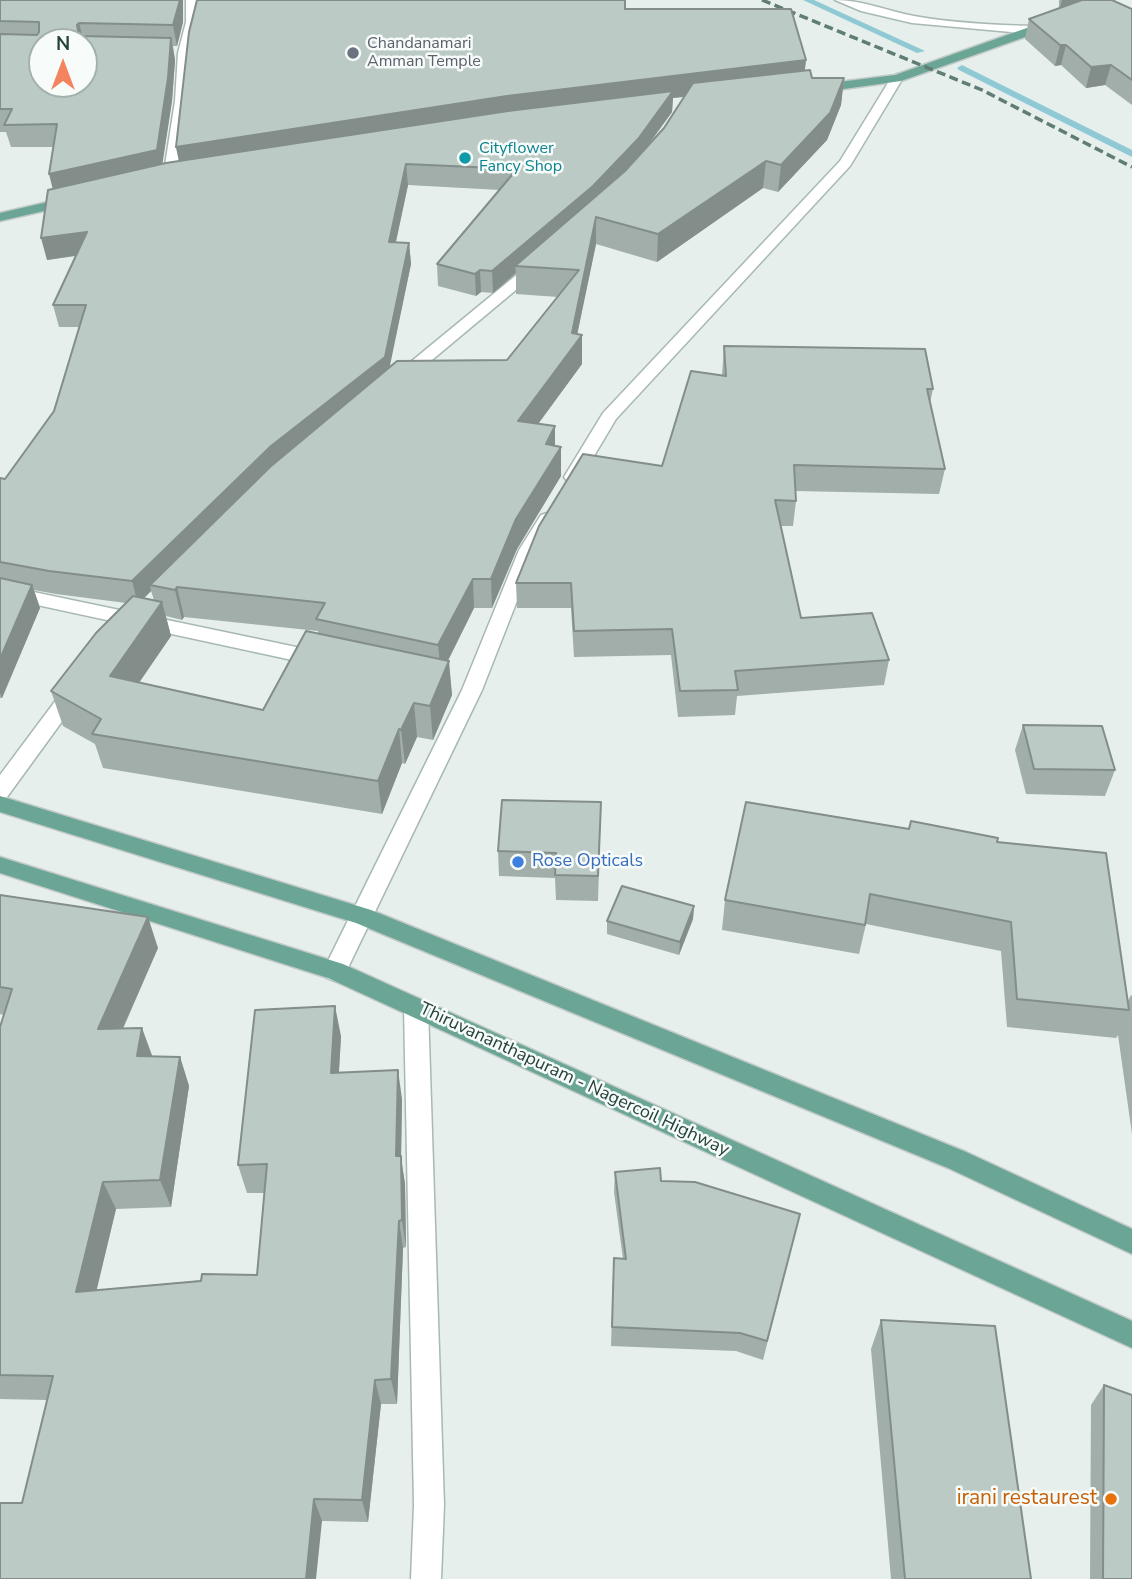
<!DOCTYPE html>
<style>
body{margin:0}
#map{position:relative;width:1132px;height:1579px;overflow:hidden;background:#e6efeb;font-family:"Nunito Sans",sans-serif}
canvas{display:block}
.north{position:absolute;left:28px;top:28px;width:70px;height:70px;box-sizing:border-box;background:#f7fbf9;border:2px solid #a3b1ad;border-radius:50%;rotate:0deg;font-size:19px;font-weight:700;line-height:28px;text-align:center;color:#24423a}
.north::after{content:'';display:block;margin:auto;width:24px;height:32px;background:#f4845f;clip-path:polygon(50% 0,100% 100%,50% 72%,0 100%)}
</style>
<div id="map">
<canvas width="1132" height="1579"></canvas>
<div class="north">N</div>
</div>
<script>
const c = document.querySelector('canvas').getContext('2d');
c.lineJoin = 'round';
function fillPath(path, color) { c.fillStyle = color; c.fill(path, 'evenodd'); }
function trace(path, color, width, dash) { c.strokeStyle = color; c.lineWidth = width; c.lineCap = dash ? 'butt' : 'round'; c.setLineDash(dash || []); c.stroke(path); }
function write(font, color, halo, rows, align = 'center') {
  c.font = font + ' "Nunito Sans",sans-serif'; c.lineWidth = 5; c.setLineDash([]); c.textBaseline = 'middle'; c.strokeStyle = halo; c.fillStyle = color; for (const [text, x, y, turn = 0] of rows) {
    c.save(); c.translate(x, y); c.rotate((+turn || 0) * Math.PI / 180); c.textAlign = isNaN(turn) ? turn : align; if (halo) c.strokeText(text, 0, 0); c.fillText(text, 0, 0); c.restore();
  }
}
const stream = new Path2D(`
 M803 0H814L925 51 917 53Z
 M962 65 1132 150V157L959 70 957 68Z`);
const minor = new Path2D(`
 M186 0H198V22L190 53 187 101 177 178 170 182 163 178 175 101 178 53 186 22Z
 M835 0C862 0 888 11 914 16 954 23 993 25 1033 26L1039 30 1033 34 912 23 861 11Z
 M897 74 903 78 850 166 616 419 579 481H567L564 477 603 413 840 161 891 78Z
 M536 262 541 263 543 266 541 269 408 380H396L394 377 396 374 531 263Z
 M547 513 556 519 537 550 482 690 343 978 335 981 327 978 323 971 462 690 519 550 541 515Z
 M0 585 320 652 327 654 330 659 327 664 320 666 0 597Z
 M75 682 82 684 85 689 82 694 7 797 0 799V775L68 684Z
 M416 998 424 1001 428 1008 444 1505 441 1579H411L414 1505 404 1008 408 1001Z`);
const major = new Path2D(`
 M1052 19 1058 23 1056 26 901 81 815 93 809 89 815 85 895 75Z
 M74 196 81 200 79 203 0 221V213Z
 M0 796 371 910 966 1152 1132 1229V1254L948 1168 356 923 0 812Z
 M0 857 343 964 1132 1321V1348L328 978 0 873Z`);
const rail = new Path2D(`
 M762 0 982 90 1132 167`);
const wall = new Path2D(`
 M0 0H183V22L177 46H173L175 60 172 101 162 164 179 162 176 147 625 9 806 60 805 70 812 78H844L841 105 827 140 778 192 763 188 657 262 596 244 577 334 582 335V364L538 424 555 446 561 476 517 549 492 608H474L448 661 452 695 433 740 417 737 405 764 402 763 382 814 103 768 95 744 63 726 51 691 126 603 56 594 34 590 40 608 2 698H0V478L5 479 54 411 80 327H59L53 305 76 256 47 260 53 189V147H11L6 132H0ZM684 97 664 128 647 147 672 112 673 98ZM408 185 500 190 437 264 438 286 476 296 481 292 493 293 516 273V294L558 297 507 360 389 367 411 264 409 243 396 242ZM151 591 154 600 144 598ZM166 616 182 620 184 617 318 631V634L263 710 139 683 171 636Z
 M1059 0H1112L1132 9V105L1105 85 1086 88 1061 65 1055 66 1025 39 1029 19 1059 8Z
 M724 346 933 389 930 403 945 469 939 494 795 491 796 501 793 526H780L801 618 889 660 884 685 737 696 735 715 678 717 671 655 574 657 571 608H517L516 583 662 466 722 375Z
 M1023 725 1115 770 1105 796 1026 794 1015 750Z
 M601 802 598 901 556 900 555 878 499 876 498 851Z
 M911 821 997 842 1128 1001 1131 995 1132 996V1134L1118 1035 1116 1038 1007 1027 1001 951 866 924 859 954 722 930 725 900 908 829Z
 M0 895 158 948 123 1029 152 1056 180 1057 189 1086 171 1207 116 1209 96 1290 257 1275 264 1193H247L238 1165 341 1036 339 1073 402 1099 401 1158 405 1184 406 1247 403 1248 397 1404H381L368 1522 322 1521 22 1503 47 1400 0 1399V1027L4 1015 0 1014Z
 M694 906 693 919 679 955 607 934V921Z
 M615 1172 661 1181 795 1234 763 1360 736 1351 611 1346 613 1278 623 1259 614 1192Z
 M881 1320 1031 1579H891L871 1349Z
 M1104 1385 1132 1579H1090L1091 1405Z`);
const shadedWall = new Path2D(`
 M180 0H183V22L177 46 173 25Z
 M1062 0H1106L1058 15Z
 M79 23 84 42H80L77 25Z
 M171 38 175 60 172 101 161 173 55 198 49 174Z
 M1060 45H1066L1061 65 1055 66Z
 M806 60 803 82 673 98 672 112 637 160 515 266 516 273 493 293 492 271 638 139 181 170 176 147 507 96Z
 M1111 65 1105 85 1086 88 1091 67Z
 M844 78 841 105 827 140 778 192 781 165Z
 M766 161 763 188 657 262 658 234Z
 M406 164 408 185 391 264 389 242Z
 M596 217V244L575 345 582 335V364L519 450 518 421 572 333Z
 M87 232 92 253 47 260 41 238Z
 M409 243 411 264 387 380 150 585 151 591 138 604 132 581Z
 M480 270 481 292 476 296 475 274Z
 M555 426V455L561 447V476L517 549 492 608 491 579Z
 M473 579 474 608 441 674 438 645Z
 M32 585 40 608 2 698 0 693V659Z
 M177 587 184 617 182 620 175 590Z
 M162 602 171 636 120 710 110 676Z
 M449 661 452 695 433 740 430 706Z
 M414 703 417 737 405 764 401 730Z
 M399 729 402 763 382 814 378 781Z
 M694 906 693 919 679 955 680 942Z
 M148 917 158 948 109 1059 98 1029Z
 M335 1006 341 1036 337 1102 331 1073Z
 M142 1028 153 1058 137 1056Z
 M180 1057 189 1086 171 1207 160 1180Z
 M398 1070 402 1099 401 1158 405 1184 406 1247 402 1220 396 1156Z
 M103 1182 116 1209 90 1318 76 1292Z
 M399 1221 403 1248 397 1404 391 1379Z
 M375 1380 381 1404 368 1522 362 1500Z
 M314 1499 322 1521 316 1579H306Z`);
const building = new Path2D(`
 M0 0H180L173 25 79 23 77 25 79 36 171 38 168 78 157 150 49 174 57 124 4 125 12 109H0V34L37 35 39 32V22L0 21ZM42 42H84V84H42Z
 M197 0H625V9H791L806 60 507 96 176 147 189 32Z
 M1082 0H1112L1132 9V80L1111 65 1091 67 1066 45H1060L1029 19Z
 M810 70 812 78H844L830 113 781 165 766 161 658 234 596 217 572 333 582 335 518 421 555 426 546 444 561 447 516 519 491 579H473L438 645 316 619 325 603 177 587 175 590 150 585 270 467 397 361 507 360 579 270 515 266 625 171 664 128 693 83Z
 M673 91 638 139 593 186 492 271 480 270 475 274 437 264 517 169 406 164 389 242 409 243 385 357 271 446 132 581 49 571 0 562V478L5 479 54 411 86 305H53L87 232 41 238 48 190 166 163 508 111Z
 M724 346 925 349 933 389H927L945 469 794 465 796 501 775 500 801 618 872 613 889 660 735 671 738 690 680 691 672 629 574 631 571 583H516L539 526 583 454 662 466 691 371 726 376Z
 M0 578 32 585 0 659Z
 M133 596 162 602 110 676 263 710 306 631 449 661 430 706 414 703 401 730 399 729 378 781 92 734 101 719 51 691 96 633Z
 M1023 725 1102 726 1115 770 1034 769Z
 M502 800 601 802 598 876 555 875 556 853 498 851Z
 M746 802 909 829 911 821 998 838 997 842 1106 853 1129 1010 1017 999 1011 922 870 894 865 925 725 900Z
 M622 886 694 906 680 942 607 921Z
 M0 895 148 917 98 1029 142 1028 137 1056 180 1057 160 1180 103 1182 76 1292 201 1281 202 1274 257 1275 267 1164 238 1165 255 1010 335 1006 331 1073 398 1070 396 1156H401L402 1220 399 1221 391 1379 375 1380 362 1500 314 1499 306 1579H0V1503H22L53 1376 0 1375V1027L12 989 0 987Z
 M660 1168 661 1181 695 1182 800 1214 767 1341 740 1333 612 1327 614 1258 626 1259 615 1172Z
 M881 1320 995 1326 1031 1579H905Z
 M1104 1385 1132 1395V1579H1103Z`);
const markers = [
 [353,53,7,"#6b7280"],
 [465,158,7,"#0f9aa8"],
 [518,862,7,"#3f7fe0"],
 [1111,1499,7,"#e8710a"]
];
const farWorshipnames = [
 ["Chandanamari",367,44],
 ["Amman Temple",367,62]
];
const farCulturenames = [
 ["Cityflower",479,149],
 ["Fancy Shop",479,167]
];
const shopNames = [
 ["Rose Opticals",532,862]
];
const streetNames = [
 ["Thiruvananthapuram - Nagercoil Highway",574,1080,25]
];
const nearFoodnames = [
 ["irani restaurest",1097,1499]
];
fillPath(stream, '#8ec9d4');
trace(minor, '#a8b8b2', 3);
trace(major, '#c2cac8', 3);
fillPath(minor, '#fff');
fillPath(major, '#6aa596');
trace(rail, '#5f7d75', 3.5, [9, 4.5]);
fillPath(wall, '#a1aea9');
fillPath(shadedWall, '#838d89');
fillPath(building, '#bbcac4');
trace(building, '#838d89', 2);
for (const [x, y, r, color] of markers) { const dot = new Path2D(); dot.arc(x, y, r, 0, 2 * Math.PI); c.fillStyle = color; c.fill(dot); trace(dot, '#f7fbf9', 2.5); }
write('16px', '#5b616d', '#f7fbf9', farWorshipnames, 'left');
write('16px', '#0d838f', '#f7fbf9', farCulturenames, 'left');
write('18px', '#366cbe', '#f7fbf9', shopNames, 'left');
write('18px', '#24423a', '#f7fbf9', streetNames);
write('21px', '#c56008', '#f7fbf9', nearFoodnames, 'right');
</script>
